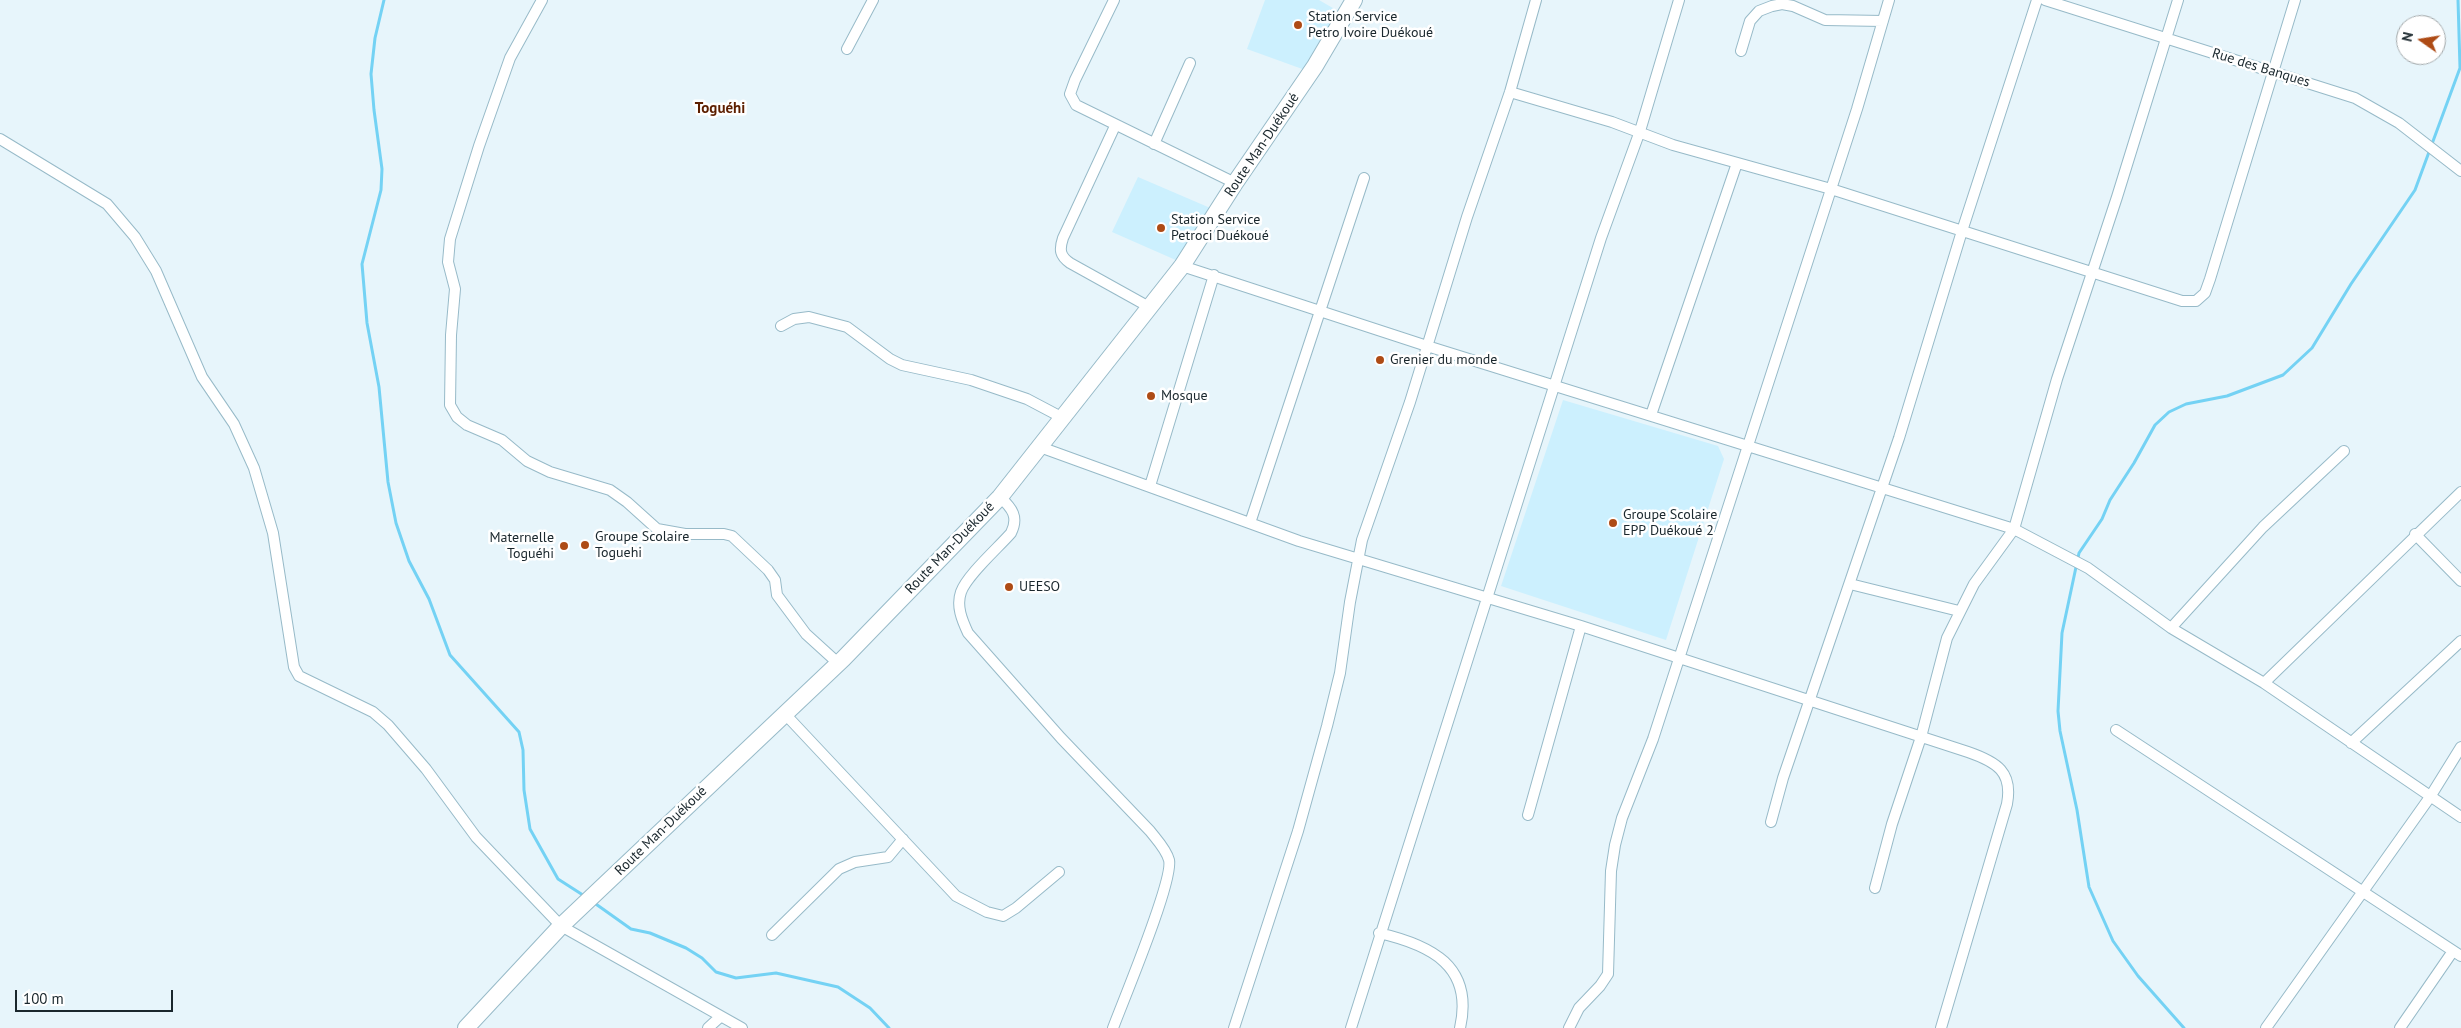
<!DOCTYPE html>
<meta charset="utf-8">
<style>
body{margin:0}
#map{position:relative;width:2461px;height:1028px;overflow:hidden;background:#e7f5fb;font-family:"PT Sans",sans-serif}
canvas{display:block}
.north{position:absolute;left:2396px;top:15px;width:50px;height:50px;box-sizing:border-box;background:#fff;border:1px solid #a3a9ab;border-radius:50%;rotate:283deg;font-size:14px;font-weight:700;line-height:20px;text-align:center;color:#1a272d}
.north::after{content:'';display:block;margin:auto;width:18px;height:22px;background:#ae4b15;clip-path:polygon(50% 0,100% 100%,50% 72%,0 100%)}
.scale{position:absolute;left:15px;top:990px;width:158px;height:22px;box-sizing:border-box;border:2px solid #1a272d;border-top:0;padding-left:6px;font-size:15px;line-height:18px;white-space:nowrap;color:#1a272d;-webkit-text-stroke:4px #fff;paint-order:stroke}
</style>
<div id="map">
<canvas width="2461" height="1028"></canvas>
<div class="north">N</div>
<div class="scale">100 m</div>
</div>
<script>
const c = document.querySelector('canvas').getContext('2d');
c.lineJoin = 'round';
function fillPath(path, color) { c.fillStyle = color; c.fill(path, 'evenodd'); }
function trace(path, color, width, dash) { c.strokeStyle = color; c.lineWidth = width; c.lineCap = dash ? 'butt' : 'round'; c.setLineDash(dash || []); c.stroke(path); }
function write(font, color, halo, rows, align = 'center') {
  c.font = font + ' "PT Sans",sans-serif'; c.lineWidth = 5; c.setLineDash([]); c.textBaseline = 'middle'; c.strokeStyle = halo; c.fillStyle = color; for (const [text, x, y, turn = 0] of rows) {
    c.save(); c.translate(x, y); c.rotate((+turn || 0) * Math.PI / 180); c.textAlign = isNaN(turn) ? turn : align; if (halo) c.strokeText(text, 0, 0); c.fillText(text, 0, 0); c.restore();
  }
}
const built = new Path2D(`
 M1265 0H1319L1338 11 1305 70 1247 49Z
 M1138 177 1215 210 1178 261 1112 232Z
 M1563 400 1718 446 1724 459 1666 640 1501 586Z`);
const stream = new Path2D(`
 M384 0 375 38 371 74 374 110 382 169 381 190 362 264 367 323 379 387 388 482 396 523 409 561 429 599 450 655 519 732 523 750 524 790 530 829 558 879 586 897
 M593 902 631 929 650 933 686 948 702 958 716 972 736 978 776 973 838 987 870 1008 889 1028
 M2184 1028 2138 976 2113 941 2089 887 2077 810 2060 731 2058 711 2062 633 2079 553 2102 519 2110 500 2134 463 2155 425 2169 412 2186 404 2227 396 2283 375 2312 348 2351 284 2415 190 2460 68 2458 0`);
const street = new Path2D(`
 M542 0 510 58 479 146 450 239 448 262 455 289 451 335 450 405 457 417 467 425 502 440 527 461 550 472 610 490 627 502 657 529 685 534H724L732 536 768 570 775 580 777 595 806 634 839 664
 M1114 0 1075 80 1070 94 1076 105 1235 183
 M2045 0 2355 98 2399 123 2461 171
 M847 49 873 0
 M1741 51 1750 21 1759 11 1772 6 1782 4 1793 6 1825 20 1883 21
 M1510 92 1612 122 1673 145 1831 189 2182 301H2196L2205 293 2210 279 2295 0
 M1115 126 1063 238C1059 250 1060 256 1070 263L1151 308
 M0 139 107 204 135 237 156 271 202 377 234 424 254 468 273 533 294 667 299 676 373 712 388 725 426 769 476 837 561 926 742 1028
 M1154 144 1190 63
 M1182 266 1427 346 2014 529 2088 568 2171 628 2264 683 2461 817
 M781 326 794 319 809 317 847 327 890 359 902 365 971 380 1027 399 1063 418
 M1651 415 1737 163
 M1040 447 1299 541 1581 626 1968 752C1997 762 2013 772 2007 804L1941 1028
 M1150 486 1214 275
 M1000 497C1012 508 1019 517 1011 533 999 547 967 575 961 592 956 606 962 620 968 633L1061 738 1150 831C1157 840 1166 849 1169 860 1174 880 1123 1001 1113 1028
 M1250 523 1364 178
 M2415 534 2461 581
 M1850 584 1959 611
 M2171 628 2263 527 2344 451
 M2264 683 2461 492
 M786 715 956 896 987 912 1003 916 1016 908 1059 872
 M2116 730 2461 956
 M2351 743 2461 641
 M1528 815 1581 626
 M1771 822 1783 778 1899 438 1962 231 2037 0
 M1875 888 1892 824 1921 737 1947 638 1974 584 2014 529 2057 379 2117 197 2178 0
 M1379 933C1431 945 1474 966 1460 1028
 M772 935 839 869 855 862 888 857 903 839
 M708 1028 720 1017
 M1234 1028 1298 831 1327 726 1340 673 1350 602 1362 540 1410 402 1467 217 1510 92 1536 0
 M1351 1028 1601 238 1640 131 1679 0
 M1569 1028 1579 1008 1600 986 1608 974 1611 871 1615 845 1622 818 1653 739 1857 109 1889 0
 M2266 1028 2430 797 2461 747
 M2400 1028 2453 951`);
const primary = new Path2D(`
 M466 1028 561 926 843 659 1000 497 1182 266 1235 183 1315 66 1354 0`);
const markers = [
 [1298,25,5,"#ae4b15"],
 [1161,228,5,"#ae4b15"],
 [1380,360,5,"#ae4b15"],
 [1151,396,5,"#ae4b15"],
 [1613,523,5,"#ae4b15"],
 [585,545,5,"#ae4b15"],
 [564,546,5,"#ae4b15"],
 [1009,587,5,"#ae4b15"]
];
const poiNames = [
 ["Station Service",1308,17],
 ["Petro Ivoire Duékoué",1308,33],
 ["Station Service",1171,220],
 ["Petroci Duékoué",1171,236],
 ["Grenier du monde",1390,360],
 ["Mosque",1161,396],
 ["Groupe Scolaire",1623,515],
 ["EPP Duékoué 2",1623,531],
 ["Groupe Scolaire",595,537],
 ["Toguehi",595,553],
 ["Maternelle",554,538,"right"],
 ["Toguéhi",554,554,"right"],
 ["UEESO",1019,587]
];
const streetNames = [
 ["Rue des Banques",2261,68,17],
 ["Route Man-Duékoué",1262,145,-56],
 ["Route Man-Duékoué",950,548,-46],
 ["Route Man-Duékoué",661,831,-44]
];
const neighbourhoodNames = [
 ["Toguéhi",720,109]
];
fillPath(built, '#ccf0fe');
trace(stream, '#74d2f4', 3);
trace(street, '#97bac8', 12);
trace(primary, '#97bac8', 18);
trace(street, '#fff', 10);
trace(primary, '#fff', 16);
for (const [x, y, r, color] of markers) { const dot = new Path2D(); dot.arc(x, y, r, 0, 2 * Math.PI); c.fillStyle = color; c.fill(dot); trace(dot, '#fff', 2); }
write('14px', '#1a272d', '#fff', poiNames, 'left');
write('14px', '#1a272d', '#fff', streetNames);
write('bold 15px', '#5d1f00', '#fff', neighbourhoodNames);
</script>
